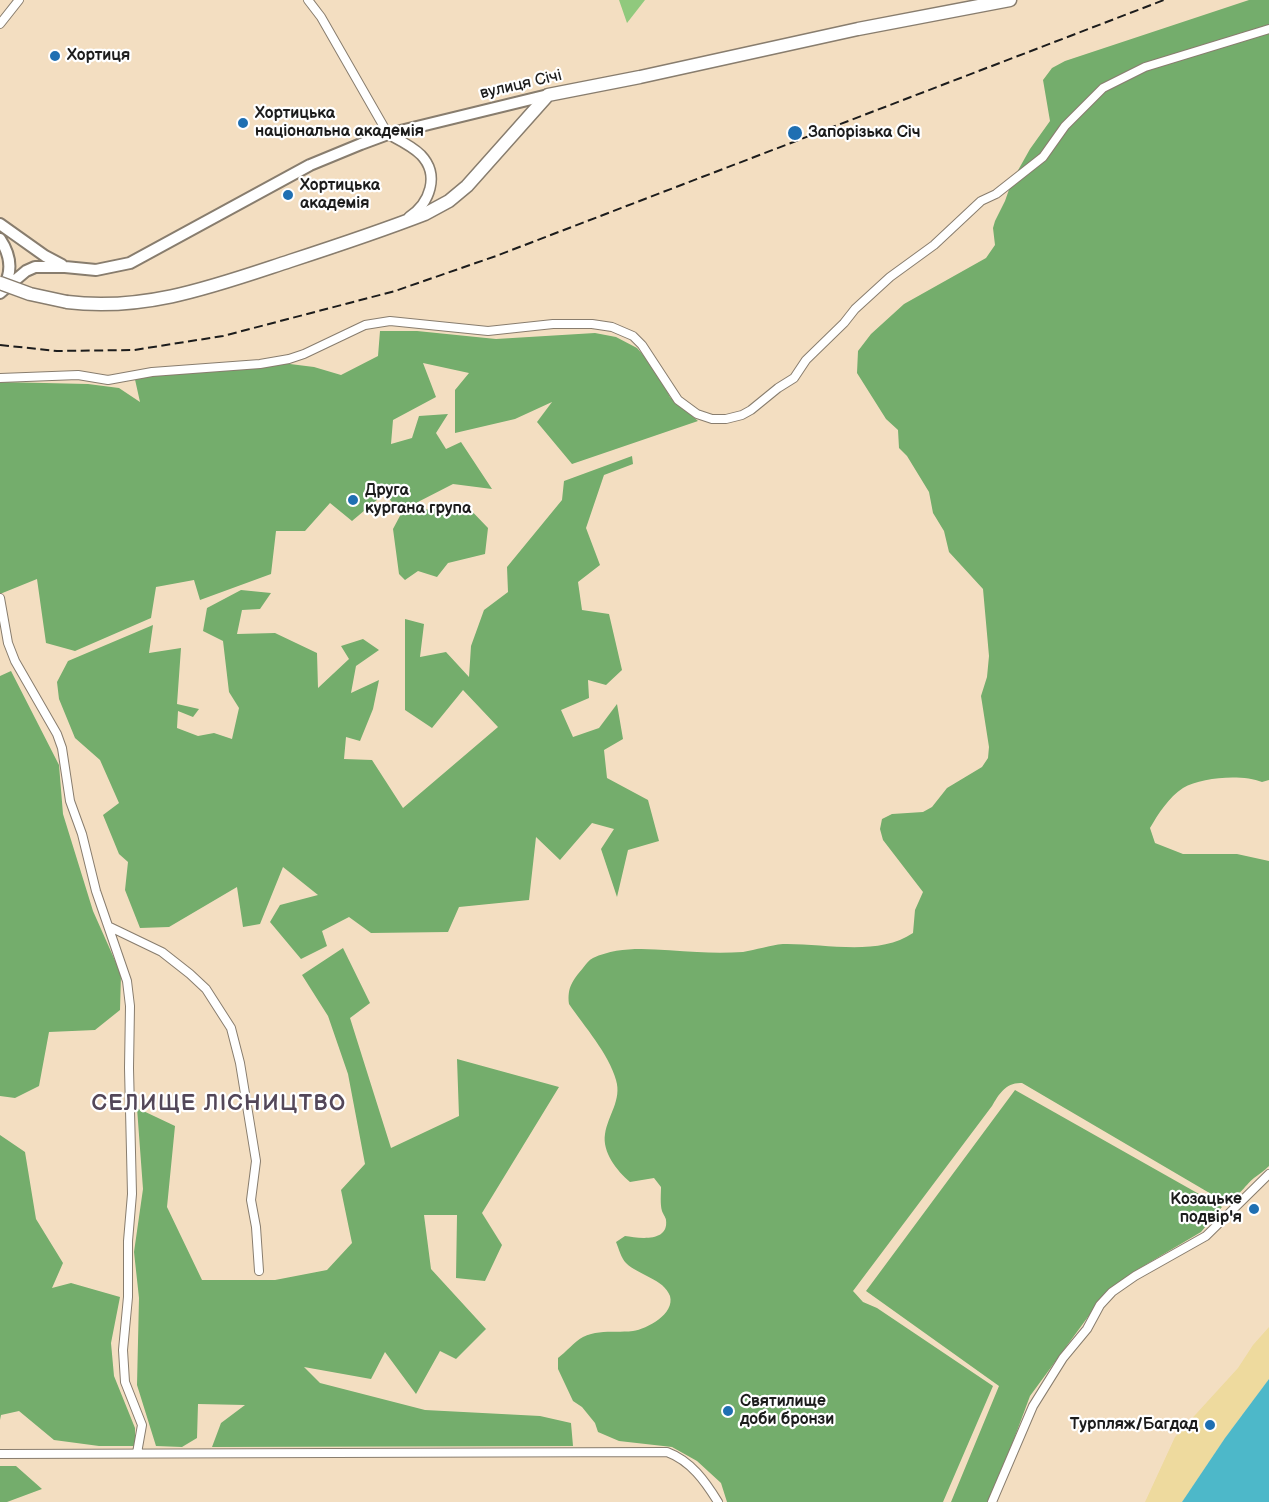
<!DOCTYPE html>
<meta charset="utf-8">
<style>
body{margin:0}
canvas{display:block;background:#f3dec1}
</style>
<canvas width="1269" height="1502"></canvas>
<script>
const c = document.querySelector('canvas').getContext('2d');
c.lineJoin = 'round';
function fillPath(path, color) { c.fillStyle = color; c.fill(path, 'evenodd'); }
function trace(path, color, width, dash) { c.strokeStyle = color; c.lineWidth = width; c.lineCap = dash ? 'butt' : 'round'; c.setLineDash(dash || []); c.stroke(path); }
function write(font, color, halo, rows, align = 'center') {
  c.font = font + ' "Balsamiq Sans",sans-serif'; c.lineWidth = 4.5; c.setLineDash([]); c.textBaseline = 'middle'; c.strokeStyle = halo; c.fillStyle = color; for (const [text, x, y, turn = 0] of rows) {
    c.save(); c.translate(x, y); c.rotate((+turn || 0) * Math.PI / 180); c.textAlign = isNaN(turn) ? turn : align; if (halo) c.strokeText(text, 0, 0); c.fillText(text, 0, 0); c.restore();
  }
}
const green = new Path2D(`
 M619 0H645L627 23Z`);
const forest = new Path2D(`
 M1249 0H1269V780L1262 782C1242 774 1202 777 1183 788 1169 797 1158 814 1150 828L1155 843 1183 854H1237L1269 861V1166C1264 1171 1259 1174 1254 1178 1239 1191 1242 1198 1218 1198L1022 1083C1006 1082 999 1094 992 1106L853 1291 863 1302 877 1308 993 1386 943 1502H727L721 1483 697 1461 672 1447 619 1441 598 1432 595 1423 582 1407 573 1401 558 1369V1358C566 1352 574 1342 583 1337 599 1329 616 1333 633 1331 647 1329 675 1314 670 1296 664 1279 638 1275 626 1263 621 1258 619 1249 616 1242L625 1236C638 1238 669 1243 666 1220 666 1218 662 1212 662 1211 660 1204 661 1194 661 1187L654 1178 630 1182C617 1171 602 1152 605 1134 608 1115 622 1100 616 1080 609 1054 584 1026 569 1004 567 987 573 980 583 968 586 964 589 960 593 958 625 943 663 951 697 952 712 953 728 953 743 952 756 950 770 945 783 944 823 943 878 957 913 933L915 910 923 892 883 840 880 829 882 819 892 814 923 812 932 807 947 788 982 767 988 758 989 747 981 696 987 677 989 656 983 589 949 552 944 531 933 513 929 492 907 456 899 448 898 430 886 419 857 373 858 351 871 334 904 304 986 258 995 245 993 228 995 221 1005 201 1012 181 1030 149 1050 121 1043 80 1052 68 1065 61Z
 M380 331H417L496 339 595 333 616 337 637 348 659 373 670 397 698 421 572 464 537 422 552 402 515 419 455 433V390L469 373 423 363 436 397 393 420 391 444 412 438 419 416 448 414 436 433 446 449 461 442 492 489 453 484 414 504 418 511 464 503 488 528 485 554 448 563 437 577 418 571 405 580 399 574 393 529 402 512 384 494 352 521 330 503 305 531H276L271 574 200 600 194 580 156 587 151 618 75 651 46 643 37 579 0 594V382L88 384 119 388 140 402 134 375 274 362 314 367 341 375 378 356Z
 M632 456 633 464 604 475 586 528 600 565 578 582 582 610 609 614 622 670 606 685 588 680 589 698 561 710 573 737 599 728 617 704 623 739 604 750 607 778 648 800 659 841 628 850 617 897 601 849 614 829 592 823 560 860 536 837 529 900 459 907 448 932 371 933 349 917 322 931 327 946 301 959 270 922 280 905 318 895 283 867 260 924 243 927 237 887 169 927 140 928 125 890 128 862 119 854 103 815 119 803 100 760 75 738 59 699 57 682 68 661 153 625 149 653 181 648 177 704 199 709 193 717 178 711 177 728 198 736 214 733 232 739 239 708 229 692 223 641 203 631 207 608 241 590 271 593 260 609 242 610 237 634 275 633 317 653 318 688 349 659 341 646 363 639 379 650 356 666 351 693 379 680 373 709 360 741 346 737 344 759 372 760 403 808 498 727 463 690 432 728 405 710V619L424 624 420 657 446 652 469 677 471 646 484 610 508 592 507 567 562 500 564 481Z
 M11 671 59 765 63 814 93 911 121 974 120 1010 95 1030 49 1032 39 1086 15 1098 0 1096V676Z
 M343 948 370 1003 350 1018 391 1148 459 1116 457 1059 559 1087 482 1213 502 1245 485 1281 456 1278 457 1215H424L431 1269 486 1329 456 1359 440 1351 416 1394 385 1352 371 1379 304 1367 320 1383 425 1410 540 1416 571 1423 573 1446 212 1447 221 1423 245 1405 198 1404 197 1438 182 1447 156 1446 137 1385 139 1298 134 1252 143 1189 137 1108 175 1126 167 1207 202 1280H275L327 1270 352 1243 341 1190 365 1164 348 1074 328 1016 302 975Z
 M1015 1090 1222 1207 1201 1232 1135 1271 1104 1295 1030 1396 995 1490 988 1502H951L999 1386 866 1291Z
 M0 1135 25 1152 36 1219 63 1263 52 1288 71 1283 120 1297 111 1343 114 1376 135 1428V1446H99L54 1440 19 1411 1 1415 0 1420Z
 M0 1466H16L42 1489 7 1502H0Z`);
const sand = new Path2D(`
 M1269 1327V1379L1225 1438 1182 1502H1145L1175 1437 1238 1368 1253 1345Z`);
const water = new Path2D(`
 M1269 1379V1502H1182L1225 1438Z`);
const minor = new Path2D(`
 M308 0 321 17 388 134
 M0 24 19 0
 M0 378 78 375 108 380 152 372 260 364 289 359 304 354 365 325 390 321 488 331 553 324H592L612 327 633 336 642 345 678 400 697 414 712 419H726L742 415 751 410 778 388 794 378 806 360 844 323 855 309 890 277 934 245 981 201 996 194 1043 157 1065 126 1103 88 1145 67 1269 29
 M0 598 8 643 15 661 57 734 62 748 70 801 82 834 96 891 127 981 130 1006 129 1068 132 1194 128 1241V1297L123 1350 125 1382 142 1425 137 1453
 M110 927 162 952 190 974 206 989 231 1028 240 1063 256 1161 251 1200 256 1227 259 1271
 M0 1454 667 1452C691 1461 705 1481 718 1502
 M992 1502 1033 1406 1063 1358 1087 1329 1100 1305 1112 1292 1135 1276 1206 1236 1269 1174`);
const tertiary = new Path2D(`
 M388 134C399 140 412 146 421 155 440 175 430 203 409 217`);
const secondary = new Path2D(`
 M0 224 45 256 62 265
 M0 239C10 254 13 270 4 286
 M0 293 26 271 35 267H65L96 270 130 263 310 165 361 144 388 134 548 95`);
const primary = new Path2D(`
 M67 302C146 312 217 285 290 261 336 246 381 231 425 214L449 201 467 186 548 95 640 77 858 29 1010 0`);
const rail = new Path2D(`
 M0 345 57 351 134 350 223 336 395 291 496 256 1164 0`);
const primaryBridge = new Path2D(`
 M0 283 30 294 67 302`);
const markers = [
 [55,56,6,"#1f6fb2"],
 [243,123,6,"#1f6fb2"],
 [795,133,8,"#1f6fb2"],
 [288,195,6,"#1f6fb2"],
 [353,500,6,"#1f6fb2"],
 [1254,1209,6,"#1f6fb2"],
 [728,1411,6,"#1f6fb2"],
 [1210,1425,6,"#1f6fb2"]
];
const poiNames = [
 ["Хортиця",67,56],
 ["Хортицька",255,114],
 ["національна академія",255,132],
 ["Запорізька Січ",808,133],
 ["Хортицька",300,186],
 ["академія",300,204],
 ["Друга",365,491],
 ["кургана група",365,509],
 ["Козацьке",1242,1200,"right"],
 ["подвір'я",1242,1218,"right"],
 ["Святилище",740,1402],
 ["доби бронзи",740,1420],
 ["Турпляж/Багдад",1198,1425,"right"]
];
const streetNames = [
 ["вулиця Січі",521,85,-13]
];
const districtNames = [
 ["СЕЛИЩЕ ЛІСНИЦТВО",219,1104]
];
fillPath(green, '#90c97d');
fillPath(forest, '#74ad6c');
fillPath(sand, '#eeda9e');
fillPath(water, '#4db8c9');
trace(minor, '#887d6e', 10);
trace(tertiary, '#887d6e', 12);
trace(secondary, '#887d6e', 14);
trace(primary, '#887d6e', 15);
trace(minor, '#fff', 8);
trace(tertiary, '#fff', 9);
trace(secondary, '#fff', 10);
trace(primary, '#fff', 12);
trace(rail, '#1c1c1c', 2, [9, 4.5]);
trace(primaryBridge, '#887d6e', 15, []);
trace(primaryBridge, '#fff', 12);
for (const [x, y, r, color] of markers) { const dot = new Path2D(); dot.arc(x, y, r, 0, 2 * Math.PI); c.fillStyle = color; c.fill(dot); trace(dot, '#fff', 2); }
write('bold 16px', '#1c1c1c', '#fff', poiNames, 'left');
write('16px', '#1c1c1c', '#fff', streetNames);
c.letterSpacing = '1.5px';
write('bold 22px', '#534759', '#fff', districtNames);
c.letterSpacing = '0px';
</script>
